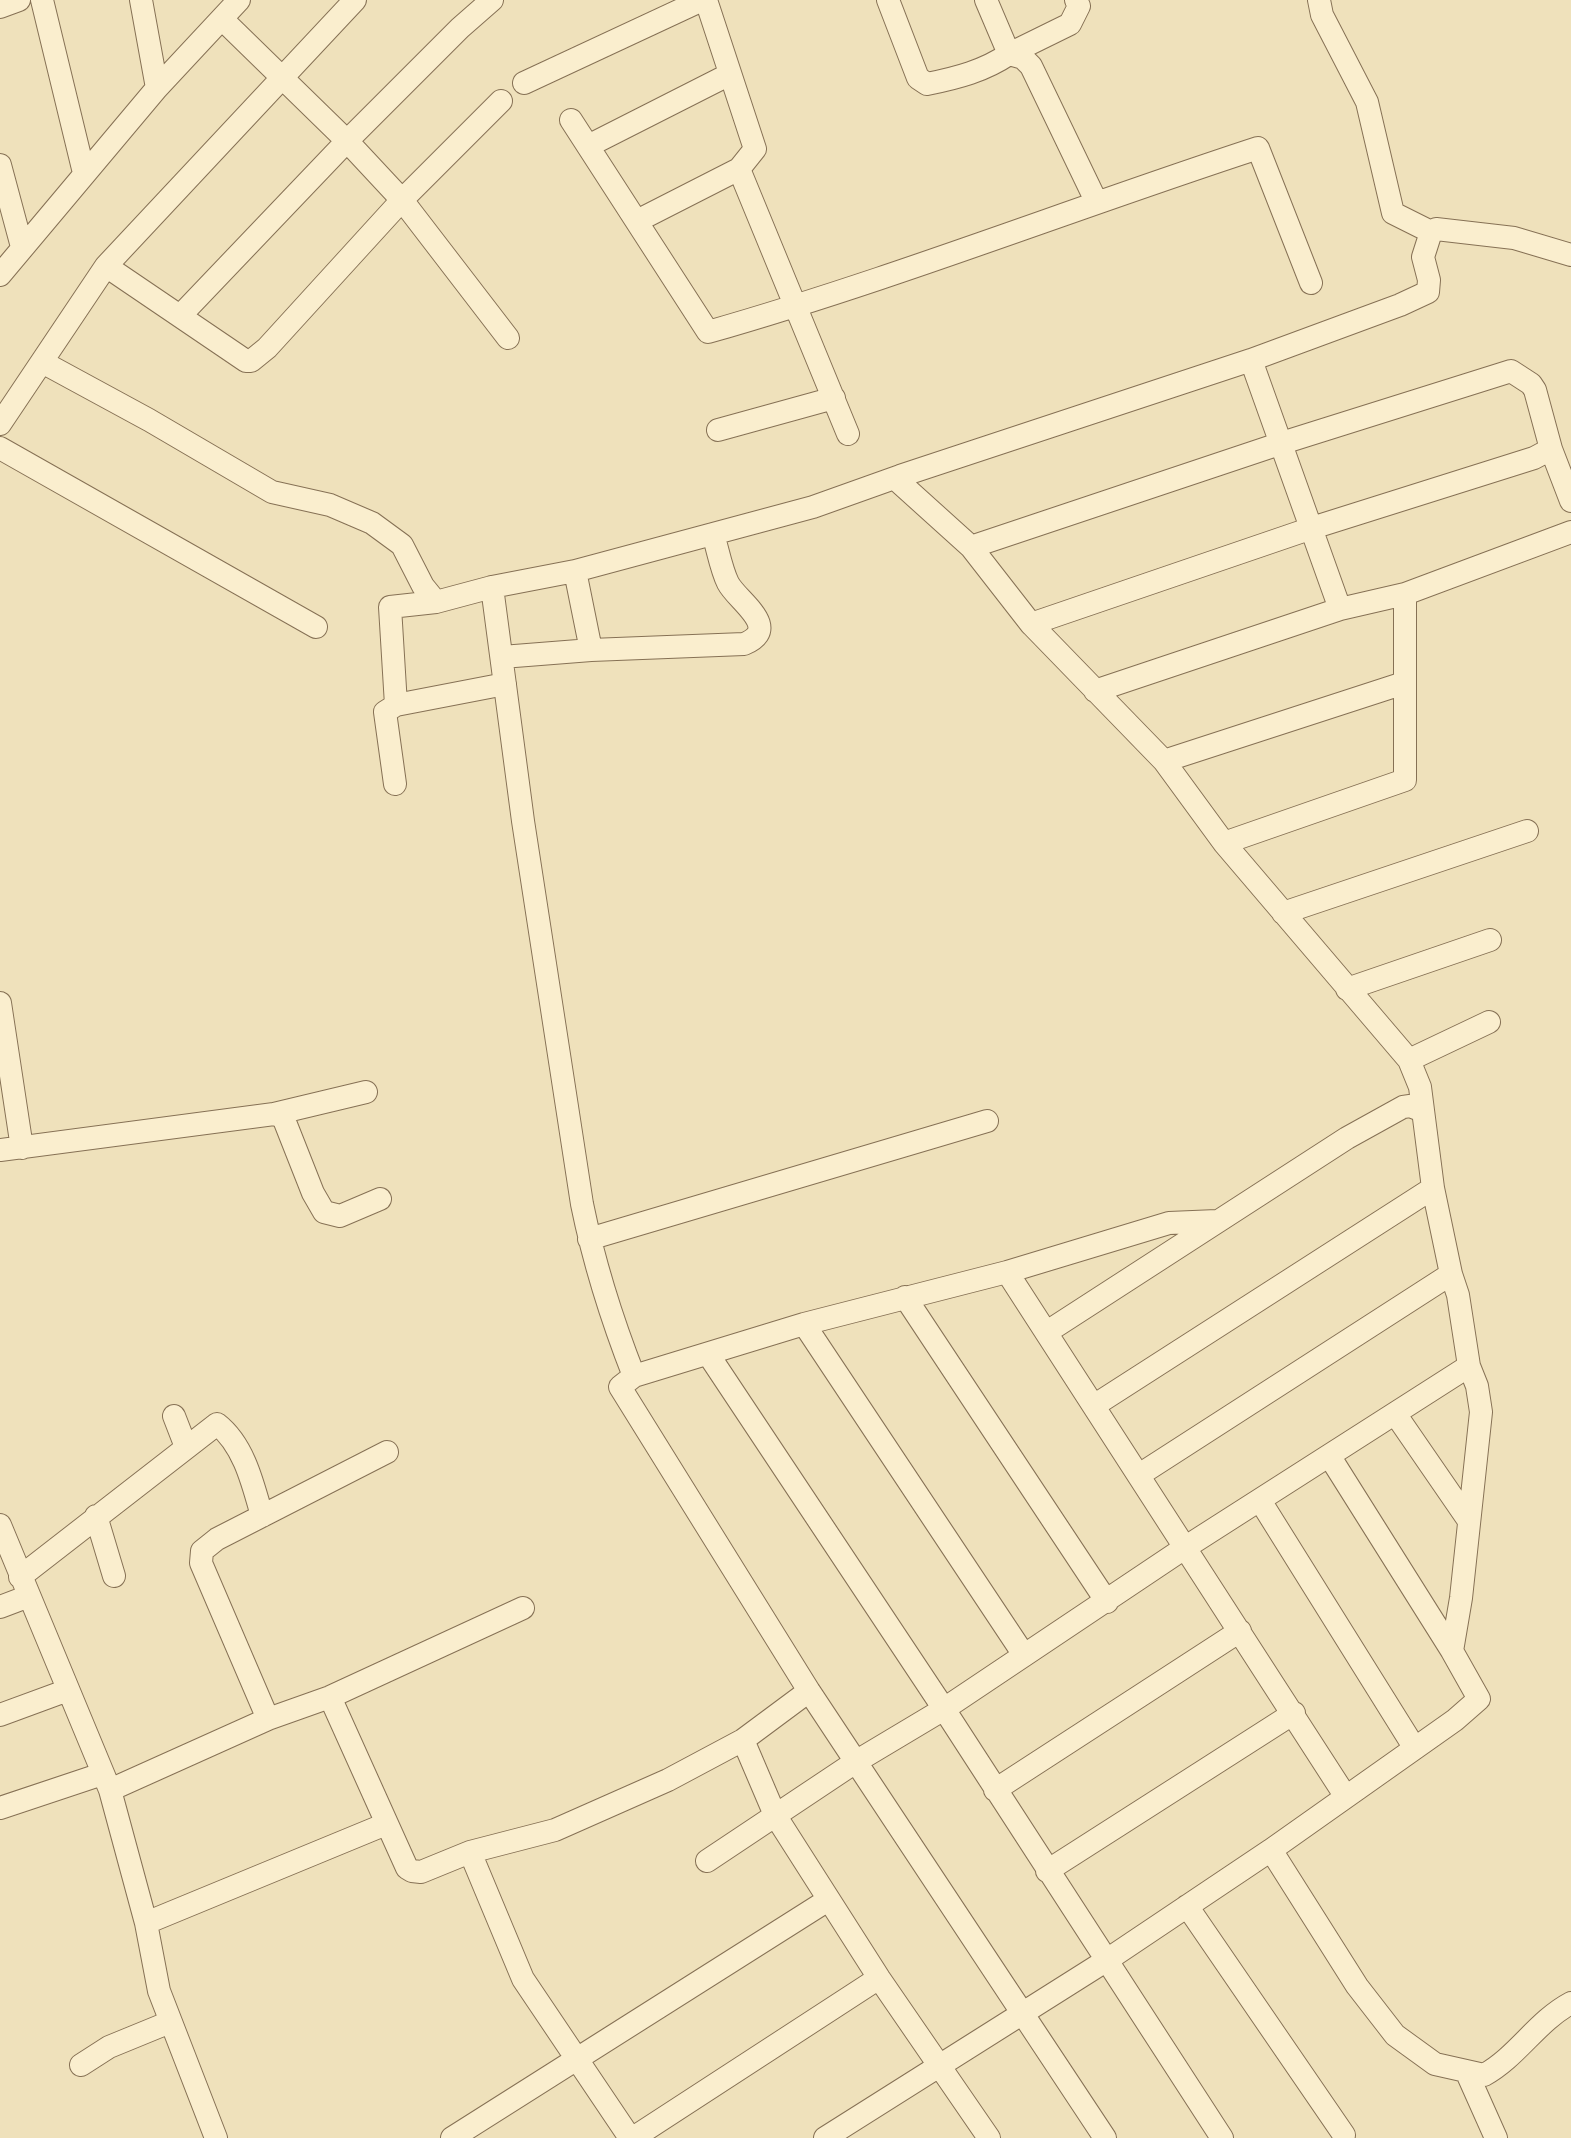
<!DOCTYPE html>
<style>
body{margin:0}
canvas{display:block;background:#efe1bb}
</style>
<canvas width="1571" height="2138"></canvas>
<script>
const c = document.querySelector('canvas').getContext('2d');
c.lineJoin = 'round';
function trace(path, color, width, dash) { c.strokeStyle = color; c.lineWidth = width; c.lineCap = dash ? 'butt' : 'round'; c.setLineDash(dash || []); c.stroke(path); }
const minor = new Path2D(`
 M42 0 84 173
 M141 0 157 88
 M706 0 755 149 739 169 848 434
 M888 0 918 78 927 84C957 78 984 71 1009 54L986 0
 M1076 0 1079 6 1070 24 1009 54 1023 58 1031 66 1096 201
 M1319 0 1322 15 1367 102 1393 213 1431 232
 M0 7 19 0
 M222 19 347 141 402 200 508 338
 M524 83 702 0
 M571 120 708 332C894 279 1074 208 1258 148L1311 283
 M588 146 730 74
 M0 165 22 247
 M637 221 739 169
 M106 266 246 361H251L267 348 402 200 501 101
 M0 275 157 88 239 0
 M180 316 347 141 460 28 492 0
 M1251 360 1340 609
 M44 363 149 420 272 492 330 505 372 523 402 545 423 586 436 602
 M0 424 106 266 355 0
 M718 430 834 398
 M0 448 316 627
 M900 476 899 482 971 547 1031 624 1164 761 1224 843 1409 1060 1420 1087 1433 1188 1451 1274 1458 1295 1469 1366 1477 1386 1481 1412 1461 1598 1452 1651 1479 1699 1455 1720 1271 1850
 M971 547 1282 443 1511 371 1531 384 1535 390 1551 449 1571 501
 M492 587 523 821 582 1204C594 1263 612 1320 634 1376
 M1031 624 1312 528 1534 458 1551 449
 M591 650 744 644C783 628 737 601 728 583 721 569 718 550 713 534
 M502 657 591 650 575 571
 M505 684 396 705 390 607 436 602 492 587 575 571 813 507 900 476 1251 360 1400 305 1428 292 1429 280 1423 257 1431 232 1436 229 1514 238 1571 255
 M1095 691 1340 609 1405 594 1571 532
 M1164 761 1404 683
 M395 784 385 712 396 705
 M1224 843 1405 780V594
 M1283 913 1527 831
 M1347 989 1490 940
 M0 1003 22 1148
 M1409 1060 1489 1022
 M274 1114 366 1092
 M0 1150 274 1114 283 1117 313 1193 324 1212 340 1216 380 1199
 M589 1239 987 1121
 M1007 1272 1346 1797
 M905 1297 1107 1602
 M804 1324 1024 1655
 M1047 1332 1347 1138 1403 1107 1410 1106 1423 1111
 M708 1354 944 1709 1222 2138
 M1095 1405 1433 1188
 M1396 1415 1469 1521
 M174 1416 186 1447
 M1330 1457 1452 1651
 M1139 1475 1451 1274
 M1261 1502 1414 1747
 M96 1516 114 1576
 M0 1525 110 1790 146 1923 159 1991 216 2138
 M20 1577 217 1424C244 1445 253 1484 262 1516
 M0 1607 29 1596
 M330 1697 407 1868 412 1871 421 1872 470 1852 555 1830 668 1780 743 1740 809 1691
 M0 1715 68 1690
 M268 1719 201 1563 202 1551 217 1539 387 1452
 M743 1740 775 1815 879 1978 989 2138
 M110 1790 268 1719 330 1697 523 1608
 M995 1790 1240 1631
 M0 1808 102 1774
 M470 1852 523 1979 630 2138
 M707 1861 857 1761 944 1709 1186 1547 1469 1366
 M1047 1871 1294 1713
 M1187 1906 1344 2135
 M146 1923 386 1824
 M81 2065 109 2047 170 2022
 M1467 2073 1496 2138
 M452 2138 828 1900
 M633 2138 879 1978
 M825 2138 1107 1960 1271 1850 1357 1986 1395 2035 1435 2064 1484 2075C1517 2057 1537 2021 1571 2003
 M1105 2138 809 1691 620 1387 634 1376 804 1324 1007 1272 1169 1223 1217 1221`);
trace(minor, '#867155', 24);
trace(minor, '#faeece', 22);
</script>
